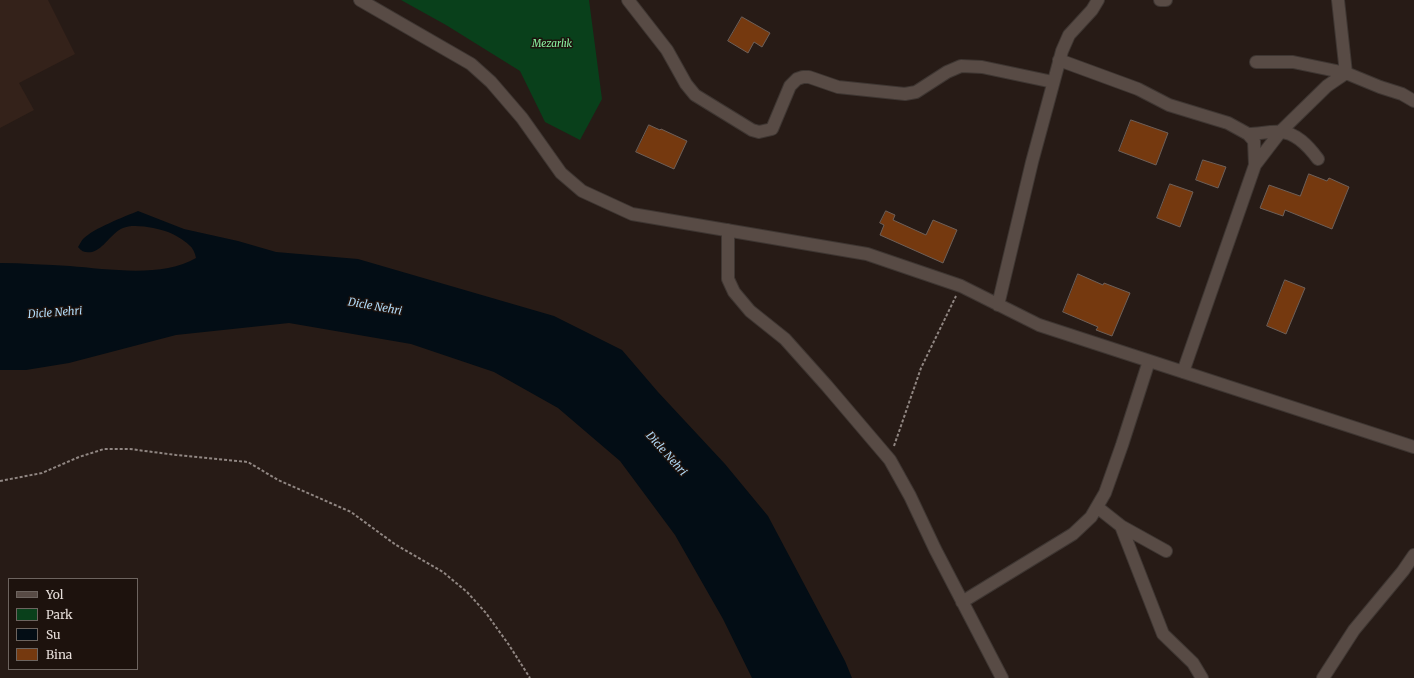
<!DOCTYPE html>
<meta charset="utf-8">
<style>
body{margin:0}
#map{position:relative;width:1414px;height:678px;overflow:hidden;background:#271b16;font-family:Merriweather,serif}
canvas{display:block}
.legend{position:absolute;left:8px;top:578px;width:130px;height:92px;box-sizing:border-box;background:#1d120d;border:1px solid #6d645f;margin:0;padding:5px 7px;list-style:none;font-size:12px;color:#e6deda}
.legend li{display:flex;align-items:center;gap:8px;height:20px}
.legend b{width:20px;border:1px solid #6d645f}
</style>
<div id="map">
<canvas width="1414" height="678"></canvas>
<ul class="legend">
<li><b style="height:5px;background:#584b45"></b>Yol</li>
<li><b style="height:11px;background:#09401b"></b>Park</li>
<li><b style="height:11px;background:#030d15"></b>Su</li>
<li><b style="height:11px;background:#75390f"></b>Bina</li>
</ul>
</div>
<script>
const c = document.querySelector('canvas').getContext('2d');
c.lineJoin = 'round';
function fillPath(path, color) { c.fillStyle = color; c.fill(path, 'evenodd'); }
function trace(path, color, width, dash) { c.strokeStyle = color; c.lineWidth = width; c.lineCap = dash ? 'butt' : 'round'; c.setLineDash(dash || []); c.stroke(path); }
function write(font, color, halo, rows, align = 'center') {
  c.font = font + ' Merriweather,serif'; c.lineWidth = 3; c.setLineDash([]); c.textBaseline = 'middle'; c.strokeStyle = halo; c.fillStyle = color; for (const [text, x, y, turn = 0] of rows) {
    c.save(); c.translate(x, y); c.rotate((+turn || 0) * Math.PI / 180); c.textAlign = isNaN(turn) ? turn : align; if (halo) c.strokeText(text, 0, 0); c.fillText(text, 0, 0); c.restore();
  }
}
const built = new Path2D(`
 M0 0H48L75 54 19 83 34 110 0 128Z`);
const green = new Path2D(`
 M401 0H589L602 99 580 140 545 122 520 71 446 25Z`);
const water = new Path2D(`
 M138 211 184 229 238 241 276 252 358 259 554 316 622 350 658 392 725 464 768 516 845 661 852 678H752L723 619 675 535 620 461 558 408 494 372 411 344 289 323 176 335 69 363 26 370H0V263C23 263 47 265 70 266 107 269 163 278 196 258 195 253 193 248 189 245 184 240 174 234 168 232 158 228 133 223 123 228 111 233 104 249 92 252 86 253 82 252 78 247 80 244 81 241 83 239 94 228 124 217 138 211Z`);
const building = new Path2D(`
 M742 17 770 33 762 47 754 42 748 53 728 41Z
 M1131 120 1168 133 1156 165 1119 151Z
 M649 125 660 130 661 129 687 141 674 169 636 152Z
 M1203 160 1226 167 1218 188 1196 180Z
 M1309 174 1327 181 1329 178 1349 187 1332 229 1285 210 1283 216 1260 208 1269 185 1300 196Z
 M1170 184 1193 192 1180 227 1157 218Z
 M886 211 895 215 893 220 926 235 933 220 957 230 943 263 880 235 884 225 880 223Z
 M1078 274 1103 285 1104 283 1130 293 1112 336 1096 330 1098 327 1063 312Z
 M1285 280 1305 288 1286 334 1267 326Z`);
const path = new Path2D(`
 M894 446 921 368 956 296
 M0 481 42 473 79 457 104 449H130L176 455 248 462 278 480 351 512 396 545 443 572 467 592 486 613 509 645 530 678`);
const minor = new Path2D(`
 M360 0 471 64 491 82 522 118 561 173 582 191 632 214 867 254 961 286 1039 325 1414 447
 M628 0 667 50 686 84 695 95 752 130 759 132 772 129 790 86 797 79 803 77H809L838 87 905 94 916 92 947 72 961 66 982 67 1053 82
 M1160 0H1166
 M1059 60 1138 89 1169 105 1228 123 1248 134 1254 141 1255 165 1183 372
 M1256 62H1293L1346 73 1380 87 1402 94 1414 101
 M1248 134C1259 134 1270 131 1280 132 1296 132 1309 147 1318 159
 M1255 165 1281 131 1327 86 1346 73 1338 0
 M728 230V279L734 292 750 311 785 339 827 386 890 460 910 496 935 549 1002 678
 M998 305 1032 162 1062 51 1069 35 1092 10 1098 0
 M1097 507 1121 526 1166 551
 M1121 526 1163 634 1193 663 1202 678
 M962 602 1073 534 1091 517 1105 493 1122 445 1149 361
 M1323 678 1354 630 1403 571 1414 555`);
const parkNames = [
 ["Mezarlık",552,44]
];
const waterNames = [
 ["Dicle Nehri",375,307,10],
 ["Dicle Nehri",55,313,-4],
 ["Dicle Nehri",666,454,48]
];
fillPath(built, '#34221a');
fillPath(green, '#09401b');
fillPath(water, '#030d15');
fillPath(building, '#75390f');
trace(building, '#6e6059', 1);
trace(minor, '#3e3632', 14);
trace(path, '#908682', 2, [3, 2]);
trace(minor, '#584b45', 12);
write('italic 10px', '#8bf6a3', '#1d120d', parkNames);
write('italic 11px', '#b1dcfa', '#1d120d', waterNames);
</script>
